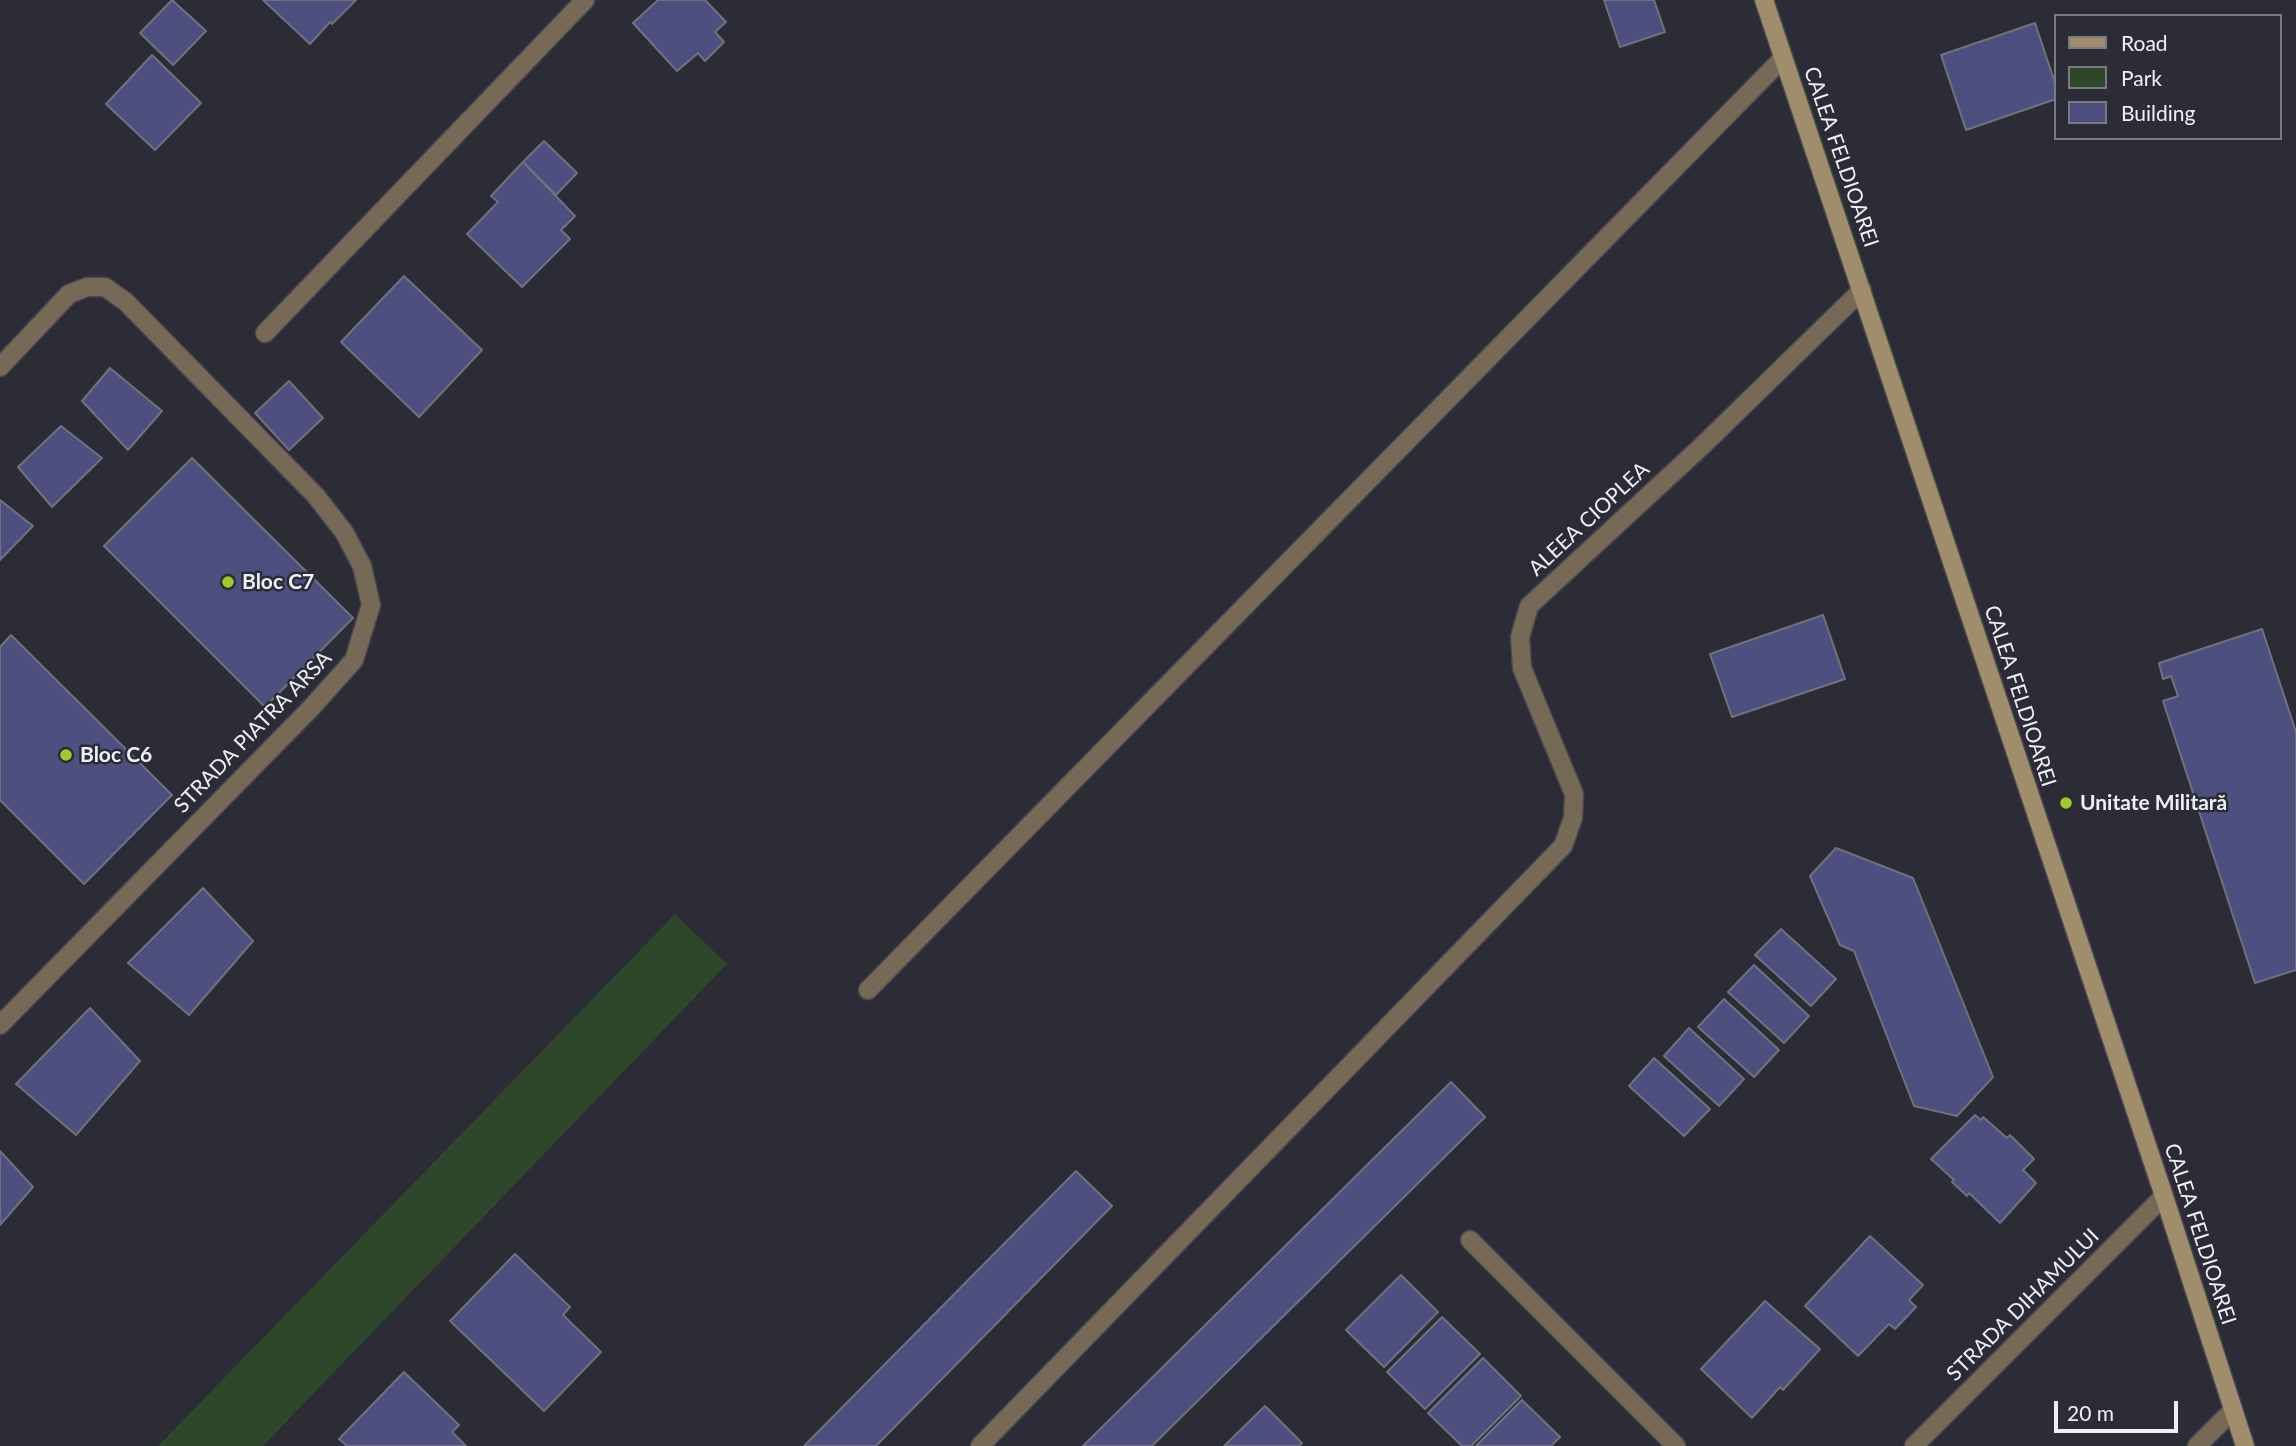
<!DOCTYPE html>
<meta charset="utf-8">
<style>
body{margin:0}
#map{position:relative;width:2296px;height:1446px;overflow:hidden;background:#2b2c36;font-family:Lato,sans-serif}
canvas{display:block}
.legend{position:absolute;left:2054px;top:14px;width:228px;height:126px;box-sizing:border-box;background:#2b2c36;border:2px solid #797a83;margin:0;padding:9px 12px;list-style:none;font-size:21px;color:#eff0f7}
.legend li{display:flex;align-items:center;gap:14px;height:35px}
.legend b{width:35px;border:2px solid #797a83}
.scale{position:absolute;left:2054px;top:1401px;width:124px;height:32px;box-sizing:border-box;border:4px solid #eff0f7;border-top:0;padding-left:9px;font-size:21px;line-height:24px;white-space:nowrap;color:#eff0f7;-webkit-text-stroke:5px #2b2c36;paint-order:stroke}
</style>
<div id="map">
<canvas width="2296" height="1446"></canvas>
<ul class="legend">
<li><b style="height:9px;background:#9f8d6c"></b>Road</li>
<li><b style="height:19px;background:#2e462a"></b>Park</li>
<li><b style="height:19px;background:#4d507e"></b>Building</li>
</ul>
<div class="scale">20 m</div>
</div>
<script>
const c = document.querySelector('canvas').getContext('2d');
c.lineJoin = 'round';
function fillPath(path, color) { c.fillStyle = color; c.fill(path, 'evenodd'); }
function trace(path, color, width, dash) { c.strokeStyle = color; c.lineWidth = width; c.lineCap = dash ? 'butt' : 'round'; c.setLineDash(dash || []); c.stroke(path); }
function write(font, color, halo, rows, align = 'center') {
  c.font = font + ' Lato,sans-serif'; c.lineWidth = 5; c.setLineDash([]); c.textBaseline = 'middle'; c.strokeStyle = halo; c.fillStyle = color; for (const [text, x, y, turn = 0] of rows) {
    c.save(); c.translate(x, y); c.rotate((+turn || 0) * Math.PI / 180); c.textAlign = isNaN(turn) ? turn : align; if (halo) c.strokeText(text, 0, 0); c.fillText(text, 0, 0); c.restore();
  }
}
const green = new Path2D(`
 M675 914 727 964 263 1446H158Z`);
const building = new Path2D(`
 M172 0 206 31 173 65 140 33Z
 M263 0H356L332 24 330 22 310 44Z
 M658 0H705L726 22 715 32 724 42 705 61 698 53 677 71 633 23Z
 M1604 0H1654L1665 32 1620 47Z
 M2035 23 2056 86V99L1966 130 1941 55Z
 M152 55 201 103 155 150 106 104Z
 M544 141 577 173 556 195 523 162Z
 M523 162 575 216 561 230 570 239 522 287 467 234 498 202 491 196Z
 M404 276 482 350 419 417 341 342Z
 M110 368 162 411 128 450 82 401Z
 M289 381 323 418 289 450 255 413Z
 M61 426 102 458 52 507 18 467Z
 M192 458 353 618 265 707 104 546Z
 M0 500 33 526 0 560Z
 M1823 615 1845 679 1732 717 1710 654Z
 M2262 629 2296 732V970L2255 983 2163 701 2178 696 2171 676 2163 679 2159 663Z
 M11 635 172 795 84 884 0 800V647Z
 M1836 848 1913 878 1993 1077 1957 1116 1914 1106 1854 951 1840 945 1810 876Z
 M203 888 253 941 189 1015 128 963Z
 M1781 929 1836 979 1811 1006 1755 955Z
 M1754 965 1809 1016 1784 1043 1728 992Z
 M1724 999 1779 1050 1754 1077 1698 1027Z
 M90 1008 140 1061 76 1135 16 1084Z
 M1689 1028 1744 1079 1719 1106 1664 1056Z
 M1654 1058 1710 1109 1684 1136 1629 1086Z
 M1451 1082 1485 1117 1152 1446H1083Z
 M1975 1115 1981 1120 1983 1117 2007 1138 2010 1135 2034 1159 2023 1170 2036 1183 2000 1223 1969 1193 1967 1196 1952 1182 1954 1180 1931 1159Z
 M0 1151 33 1187 0 1225Z
 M1076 1171 1112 1206 876 1446H804Z
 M1870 1236 1923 1285 1909 1300 1916 1307 1895 1329 1889 1324 1858 1356 1805 1306Z
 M515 1254 570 1307 563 1315 601 1352 544 1411 450 1321Z
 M1401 1275 1438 1312 1384 1367 1346 1330Z
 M1765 1301 1820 1349 1783 1390 1780 1387 1752 1418 1701 1369Z
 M1442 1317 1480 1354 1425 1409 1387 1372Z
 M1483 1358 1521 1396 1471 1446H1462L1428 1413Z
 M404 1372 459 1425 452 1432 466 1446H347L339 1439Z
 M1522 1400 1560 1437 1551 1446H1476Z
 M1265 1406 1302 1443 1299 1446H1224Z`);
const street = new Path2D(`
 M265 333 585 0
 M0 367 69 294 87 287H105L126 302 316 496 344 532 362 566 371 605 354 660 311 708 0 1025
 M868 990 1783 58
 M1470 1240 1676 1446
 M980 1446 1563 846 1573 818 1574 794 1522 668 1520 637 1529 606 1703 445 1862 290
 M1914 1446 2164 1196
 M2197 1446 2233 1410`);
const secondary = new Path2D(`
 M1764 0 2164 1196 2245 1446`);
const markers = [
 [228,582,7,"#a0c92b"],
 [66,755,7,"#a0c92b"],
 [2066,803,7,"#a0c92b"]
];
const streetNames = [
 ["CALEA FELDIOAREI",1841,157,71],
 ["ALEEA CIOPLEA",1589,519,-43],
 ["CALEA FELDIOAREI",2020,696,72],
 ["STRADA PIATRA ARSA",253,732,-46],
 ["CALEA FELDIOAREI",2200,1234,72],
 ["STRADA DIHAMULUI",2023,1305,-45]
];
const poiNames = [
 ["Bloc C7",242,582],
 ["Bloc C6",80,755],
 ["Unitate Militară",2080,803]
];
fillPath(green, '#2e462a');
fillPath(building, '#4d507e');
trace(building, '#70717d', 2);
trace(street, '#464751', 21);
trace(secondary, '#464751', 21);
trace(street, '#766a56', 18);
trace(secondary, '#9f8d6c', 18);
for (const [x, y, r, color] of markers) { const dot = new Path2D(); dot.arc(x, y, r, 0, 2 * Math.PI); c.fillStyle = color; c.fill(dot); trace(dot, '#2b2c36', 2.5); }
write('21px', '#eff0f7', '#2b2c36', streetNames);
write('bold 21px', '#eff0f7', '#2b2c36', poiNames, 'left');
</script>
